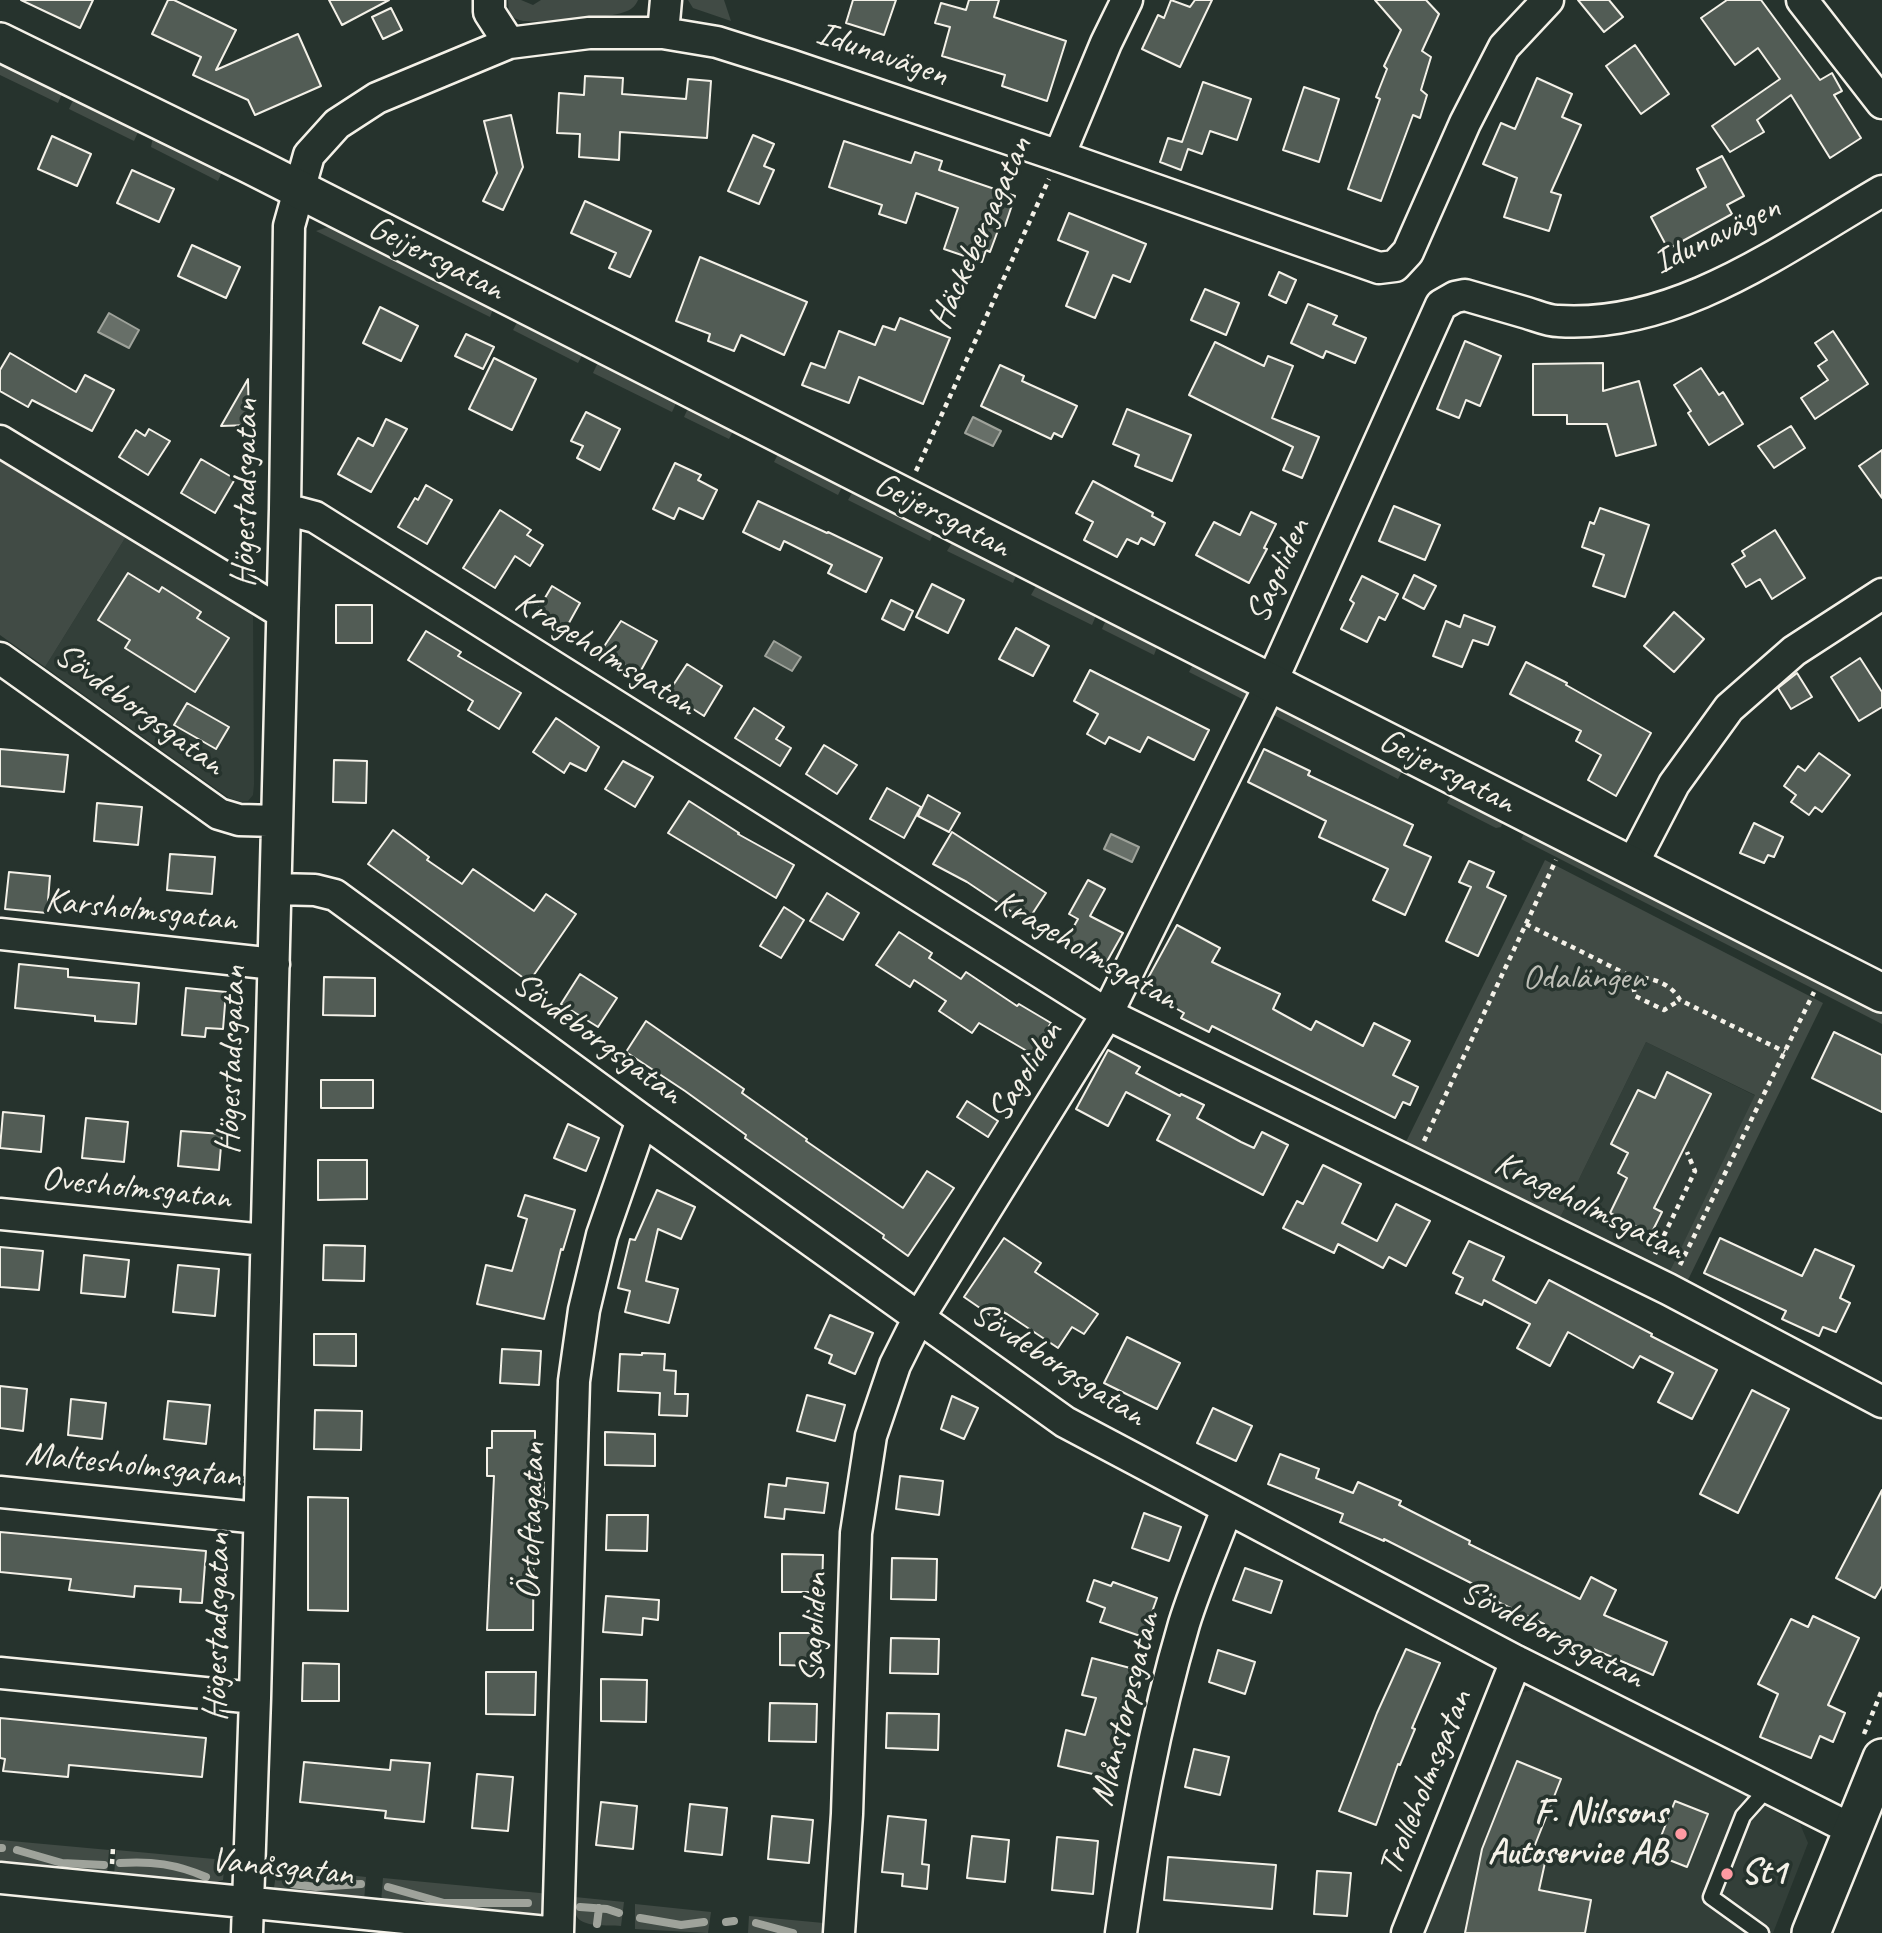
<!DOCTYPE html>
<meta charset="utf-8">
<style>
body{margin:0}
canvas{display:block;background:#26332d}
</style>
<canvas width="1882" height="1933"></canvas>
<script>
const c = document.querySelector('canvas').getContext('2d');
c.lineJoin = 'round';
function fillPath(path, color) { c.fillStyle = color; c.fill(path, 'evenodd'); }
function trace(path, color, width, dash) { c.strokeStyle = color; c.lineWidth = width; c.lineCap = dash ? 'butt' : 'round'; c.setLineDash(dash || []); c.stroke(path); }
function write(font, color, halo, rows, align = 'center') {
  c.font = font + ' Caveat,sans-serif'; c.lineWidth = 7; c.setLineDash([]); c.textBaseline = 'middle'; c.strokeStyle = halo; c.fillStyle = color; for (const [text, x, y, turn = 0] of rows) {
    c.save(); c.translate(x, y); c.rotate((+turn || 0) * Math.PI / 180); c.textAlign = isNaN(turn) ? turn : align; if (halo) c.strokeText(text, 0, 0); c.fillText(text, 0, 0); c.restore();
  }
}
const built = new Path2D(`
 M127 535 253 616 254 784 253 795 248 801 241 802 229 798 45 667Z
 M1646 1042 1756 1096 1667 1277 1558 1222Z
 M1537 1688 1800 1824 1808 1843 1773 1933H1420L1518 1694Z`);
const green = new Path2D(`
 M508 0H521L533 5 541 0H638C636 5 632 9 627 11 613 18 540 23 523 21 518 20 514 18 509 14Z
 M688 0H724L731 21 693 8Z
 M0 58 64 89 58 103 0 75Z
 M76 94 139 130 134 141 69 109Z
 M154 132 224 167 218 181 151 147Z
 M331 226 495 304 490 317 316 231Z
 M520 317 585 350 578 363 513 330Z
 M600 358 679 397 672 412 593 373Z
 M690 404 735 427 729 439 684 417Z
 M780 450 844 483 838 495 774 462Z
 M0 457 127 535 45 667 0 635Z
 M856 486 936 528 930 541 848 500Z
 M955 538 1018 571 1013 583 947 551Z
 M1039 581 1098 611 1092 625 1031 595Z
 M1108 615 1159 642 1154 655 1102 629Z
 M1196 659 1245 687 1250 703 1189 672Z
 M1279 708 1405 766 1398 779 1270 713Z
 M1454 790 1503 820 1501 827 1496 828 1447 803Z
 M1527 829 1882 1008V1024L1521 839Z
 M1545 860 1823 1003 1685 1286 1667 1277 1755 1095 1646 1042 1558 1222 1404 1146Z
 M0 1840 109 1850 107 1875 0 1864Z
 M116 1850 225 1860 223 1880 207 1885 114 1876Z
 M277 1867 366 1877 364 1901 286 1893 274 1888Z
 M383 1878 550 1894 543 1912 536 1916 381 1903Z
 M575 1897 624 1902 621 1926C609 1925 581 1928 576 1915 574 1910 575 1902 575 1897Z
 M635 1904 711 1912 708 1933 635 1929Z
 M749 1916 834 1924 832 1933H748Z`);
const water = new Path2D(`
 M109 313 139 330 129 348 98 332Z
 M973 417 1001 431 993 446 965 433Z
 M774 641 801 657 792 671 765 656Z
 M1111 834 1139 847 1132 862 1104 849Z`);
const stream = new Path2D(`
 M0 1848H2
 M17 1850 62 1863 104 1865
 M120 1863C152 1861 176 1864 206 1877
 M291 1884 316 1887 361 1884
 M388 1887 444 1903H528
 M580 1907 607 1909 619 1913
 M640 1918 681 1925 704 1922
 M726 1922 734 1921
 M756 1923 793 1933
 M597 1924 599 1908`);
const building = new Path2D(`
 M21 0H93L80 28Z
 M168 0H174L236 30 216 70 298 34 321 86 255 115 248 100 193 75 201 57 152 34Z
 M329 0H389L342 25Z
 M853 0H896L884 35 846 23Z
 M969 0H999L994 17 1066 41 1047 101 1002 86 1005 75 942 56 950 27 935 23 941 3 966 10Z
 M1171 0 1190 7 1195 0H1212L1180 67 1142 49 1158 15 1164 18Z
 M1375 0H1426L1439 14 1422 51 1431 57 1421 90 1427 95 1420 118 1413 115 1381 201 1348 189 1380 99 1376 97 1387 69 1384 66 1401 30Z
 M1578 0H1609L1623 17 1604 32Z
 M1727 0H1761L1820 80 1832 73 1842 91 1834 95 1861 138 1830 158 1791 95 1757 120 1764 132 1730 152 1712 126 1780 79 1758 48 1735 65 1701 18Z
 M391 8 402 30 383 39 372 17Z
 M1635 45 1669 94 1641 114 1606 66Z
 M585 76 623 78 622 94 686 99 688 79 711 81 707 138 620 132 619 160 579 157 580 134 557 133 559 93 584 95Z
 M1537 78 1572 94 1562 117 1581 125 1551 192 1561 195 1549 231 1504 217 1517 178 1483 164 1501 123 1515 129Z
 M1203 82 1251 99 1237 140 1210 131 1202 154 1188 149 1181 170 1160 162 1168 138 1182 142Z
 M1304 87 1339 99 1319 162 1283 150Z
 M511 115 523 167 503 210 483 201 497 173 484 121Z
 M753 135 774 144 764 166 774 170 759 204 728 191Z
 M52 136 91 154 77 186 38 169Z
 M844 141 911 163 915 152 942 161 939 170 1015 196 1005 226 1000 225 990 252 986 250 982 262 944 249 958 208 916 193 906 223 879 214 882 205 829 187Z
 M1722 156 1744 196 1727 205 1732 214 1668 249 1651 217 1706 187 1697 169Z
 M132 170 174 189 159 222 117 203Z
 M585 201 651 231 630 277 609 268 616 253 571 233Z
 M1069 213 1146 244 1130 282 1113 275 1095 318 1066 306 1088 252 1058 240Z
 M192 245 240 267 226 298 178 276Z
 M700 257 807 302 784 355 741 335 734 351 708 341 710 334 676 321Z
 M1279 272 1296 280 1286 303 1269 295Z
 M1205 289 1239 303 1226 335 1191 320Z
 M1308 304 1337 316 1333 324 1366 338 1355 363 1326 351 1323 358 1291 343Z
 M380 307 418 326 401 361 363 343Z
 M900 318 950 338 923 404 859 377 849 403 802 385 811 363 825 368 839 331 875 345 883 326 895 330Z
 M1833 331 1868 384 1815 419 1801 398 1828 380 1818 366 1827 360 1815 343Z
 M466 334 494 347 483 369 455 356Z
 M1465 341 1501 356 1480 406 1466 400 1459 418 1437 409Z
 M1215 342 1264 366 1268 356 1293 366 1272 418 1319 437 1302 478 1283 470 1293 447 1189 395Z
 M10 353 76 392 85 375 114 390 92 431 32 400 28 407 0 391V370Z
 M494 358 536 379 512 430 469 409Z
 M1603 363V391L1639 381 1656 445 1616 456 1607 424H1567V415H1533V364Z
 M1000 365 1024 376 1022 381 1077 406 1062 437 1054 433 1051 439 981 406Z
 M1701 368 1719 395 1723 392 1743 424 1709 445 1688 413 1691 411 1674 385Z
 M248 379 249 425 221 426Z
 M1127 409 1191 435 1172 481 1135 466 1139 455 1113 444Z
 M586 412 620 429 600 470 577 458 583 446 571 441Z
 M386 419 407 429 371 492 338 474 358 438 373 446Z
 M1791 426 1805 448 1774 468 1758 446Z
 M149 429 170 441 148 475 119 457 136 430 145 436Z
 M1882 450V498L1859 466Z
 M201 459 235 479 215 513 181 493Z
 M675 463 701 475 698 480 717 490 703 519 679 508 674 519 653 509Z
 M1093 481 1153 513 1152 516 1165 523 1154 545 1141 538 1138 544 1127 539 1117 557 1084 540 1093 522 1076 513Z
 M426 485 452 500 427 544 398 527 415 498 418 500Z
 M758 501 827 533 828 532 882 558 866 592 828 573 832 565 784 541 780 550 743 532Z
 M1394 506 1440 525 1425 560 1379 541Z
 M1600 508 1649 525 1625 597 1593 586 1604 555 1582 547 1590 522 1594 524Z
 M500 510 531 530 527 535 543 545 530 566 515 556 495 588 463 568Z
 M1251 512 1276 524 1264 548 1267 549 1249 583 1196 555 1214 522 1240 535Z
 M1775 530 1805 578 1772 599 1760 579 1746 587 1732 564 1745 556 1742 551Z
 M128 573 159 592 162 587 201 612 197 618 229 638 195 692 125 648 130 640 98 620Z
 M1414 575 1436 586 1424 609 1403 598Z
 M1362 576 1398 594 1385 620 1379 617 1367 642 1341 629 1354 603 1350 600Z
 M932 584 964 600 948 633 916 617Z
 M552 586 580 603 565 630 536 613Z
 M891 600 913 611 904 630 882 619Z
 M336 605H372V643H336Z
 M1674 612 1704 639 1674 672 1644 646Z
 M1464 615 1495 627 1488 645 1473 640 1462 667 1433 656 1446 621 1460 627Z
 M621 621 657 641 639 674 601 651Z
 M1016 628 1049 646 1033 676 999 659Z
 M426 631 461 652 458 656 521 693 499 729 468 710 473 701 408 660Z
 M1860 658 1882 692V707L1859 721 1831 677Z
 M1526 662 1567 683 1566 685 1651 733 1616 796 1588 780 1601 755 1576 741 1581 731 1510 694Z
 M687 664 722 686 704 716 668 693Z
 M1090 670 1209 730 1194 760 1148 737 1140 752 1109 737 1105 744 1087 734 1098 714 1074 701Z
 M1797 673 1812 697 1791 709 1778 688Z
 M187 703 229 727 216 749 174 725Z
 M754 708 784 727 776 739 791 748 780 766 735 738Z
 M556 718 599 747 586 771 570 763 564 773 533 752Z
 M824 745 857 765 837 794 806 774Z
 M0 749 68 755 64 792 0 786Z
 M1264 749 1310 771 1308 775 1413 825 1404 845 1431 857 1405 915 1373 900 1388 869 1319 837 1326 821 1248 782Z
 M1819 753 1850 775 1822 812 1815 807 1809 815 1791 802 1796 795 1784 786 1798 766 1805 771Z
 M334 760 367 761 366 803 333 802Z
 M623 761 653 777 635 807 605 789Z
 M887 788 921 807 904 838 870 819Z
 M928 795 960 813 949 832 918 816Z
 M689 801 739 833 738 834 794 865 776 898 668 833Z
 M97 803 142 807 138 845 94 841Z
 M1754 823 1783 837 1774 857 1768 855 1764 863 1740 853Z
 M393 830 429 857 427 860 462 884 473 869 534 911 546 894 576 914 529 982 368 864Z
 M952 832 1046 893 1027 922 967 882 933 864Z
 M170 854 215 857 212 894 167 890Z
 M1469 861 1494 872 1487 887 1506 896 1478 956 1446 941 1471 887 1459 882Z
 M9 872 50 876 47 913 5 909Z
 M1088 880 1105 889 1090 916 1123 933 1105 965 1065 942 1078 919 1069 914Z
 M827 893 859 913 843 940 810 921Z
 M784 907 804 920 781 958 760 946Z
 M1177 925 1220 948 1212 962 1280 994 1273 1009 1311 1030 1316 1021 1363 1046 1374 1023 1410 1041 1393 1075 1418 1087 1410 1105 1403 1102 1395 1118 1212 1026 1209 1032 1181 1018 1184 1013 1142 989Z
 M899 932 932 953 929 958 961 979 966 972 1017 1006 1019 1004 1051 1023 1032 1054 979 1023 972 1033 939 1011 946 1001 914 980 910 987 876 965Z
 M19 964 68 969V977L139 983 136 1024 95 1021V1016L15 1008Z
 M580 974 617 998 598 1027 561 1004Z
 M324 977 375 978V1016L323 1015Z
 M186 988 226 992 223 1029 206 1028 205 1037 182 1035Z
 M646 1021 744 1089 742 1093 807 1139 806 1141 903 1208 927 1171 954 1188 908 1256 883 1238 884 1235 745 1138 746 1135 685 1091 626 1052Z
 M1834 1032 1882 1055V1112L1812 1078Z
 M1108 1050 1140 1067 1136 1073 1180 1096 1181 1094 1204 1105 1197 1118 1241 1142 1254 1148 1262 1132 1288 1145 1263 1195 1157 1140 1170 1115 1126 1092 1108 1126 1076 1109Z
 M1667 1072 1711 1094 1654 1208 1662 1212 1651 1234 1610 1213 1627 1178 1618 1173 1628 1153 1611 1144 1638 1090 1655 1098Z
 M321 1080H373V1108H321Z
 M967 1101 998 1121 988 1137 957 1117Z
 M3 1112 44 1116 41 1152 0 1148Z
 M86 1118 128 1122 124 1162 82 1158Z
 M568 1124 599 1138 586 1171 554 1158Z
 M181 1131 222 1134 219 1170 178 1166Z
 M318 1160H367V1199L318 1200Z
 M1323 1165 1361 1184 1342 1223 1377 1241 1396 1204 1430 1221 1406 1266 1389 1257 1383 1268 1338 1244 1334 1253 1283 1228 1297 1201 1303 1204Z
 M657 1190 695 1207 681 1239 658 1229 646 1281 678 1289 669 1323 625 1312 630 1291 618 1288 630 1239 635 1240Z
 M525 1195 575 1210 563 1250 561 1249 544 1319 477 1304 486 1265 512 1271 527 1219 518 1216Z
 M1004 1238 1041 1263 1035 1272 1098 1314 1084 1334 1072 1327 1058 1348 1007 1314 995 1308 990 1315 964 1297Z
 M1720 1238 1802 1276 1815 1249 1854 1266 1840 1298 1850 1303 1836 1332 1823 1327 1819 1336 1782 1319 1786 1311 1704 1273Z
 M1469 1241 1504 1257 1493 1280 1536 1303 1549 1280 1652 1334 1651 1336 1717 1370 1692 1419 1658 1402 1673 1373 1640 1356 1633 1368 1568 1332 1550 1366 1517 1348 1530 1324 1484 1300 1482 1305 1456 1293 1463 1278 1453 1273Z
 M324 1245 365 1246 364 1281 323 1280Z
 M0 1247 43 1251 39 1290 0 1287Z
 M84 1255 129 1260 125 1297 81 1293Z
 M178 1265 219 1269 215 1316 173 1312Z
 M830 1315 873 1333 855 1374 829 1363 832 1355 815 1348Z
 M314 1334H356V1366L314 1365Z
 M1127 1337 1180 1363 1157 1409 1104 1383Z
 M502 1349 541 1351 539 1385 500 1383Z
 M642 1353 665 1354 664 1370 676 1371 675 1394H688L687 1416 659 1415 660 1393 618 1391 620 1354 642 1355Z
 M0 1386 27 1389 23 1431 0 1428Z
 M1752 1390 1789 1409 1738 1513 1700 1494Z
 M807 1395 845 1405 835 1441 797 1431Z
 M952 1396 978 1408 964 1439 941 1429Z
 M71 1399 106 1403 102 1439 68 1435Z
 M168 1401 210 1405 206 1444 164 1439Z
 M1213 1408 1252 1426 1236 1461 1197 1443Z
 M315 1410 362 1411 361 1450 314 1449Z
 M492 1431H535V1479H544V1508H534L533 1630H487L494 1476H487V1448H492Z
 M605 1432 655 1434V1466L605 1465Z
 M1280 1454 1319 1469 1316 1478 1353 1493 1358 1482 1401 1501 1399 1505 1470 1541 1469 1544 1580 1599 1591 1577 1616 1590 1604 1615 1667 1642 1653 1675 1589 1647 1587 1651 1542 1629 1544 1624 1475 1591 1477 1586 1384 1539V1541L1340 1522 1343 1514 1268 1484Z
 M900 1476 943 1481 939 1515 896 1509Z
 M787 1478 828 1483 824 1513 785 1509 784 1519 765 1517 769 1484 786 1486Z
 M1882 1490V1586L1875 1598 1836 1578Z
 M308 1497 348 1498V1611L308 1610Z
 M1144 1513 1181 1527 1169 1561 1132 1548Z
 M607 1515H648L647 1551 606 1550Z
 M0 1532 206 1551 202 1603 180 1602 181 1589 135 1586 134 1597 69 1590 71 1579 0 1572Z
 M782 1554 823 1555 822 1592H782Z
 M892 1558 937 1559 936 1600 891 1599Z
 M1245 1568 1282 1581 1271 1613 1233 1600Z
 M1094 1580 1111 1586 1113 1582 1157 1598 1143 1637 1100 1622 1105 1608 1087 1601Z
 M606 1596 659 1600 658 1620 643 1618 642 1635 603 1632Z
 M1813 1616 1859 1638 1828 1705 1845 1713 1833 1742 1820 1736 1811 1758 1760 1737 1778 1694 1758 1684 1791 1619 1808 1627Z
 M780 1633H820V1666L780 1665Z
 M891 1638 939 1639 938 1674 890 1673Z
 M1406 1649 1440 1663 1412 1728 1415 1729 1400 1765 1398 1764 1376 1825 1339 1811 1377 1713Z
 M1218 1650 1255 1662 1245 1694 1209 1682Z
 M1092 1658 1134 1669 1116 1742 1119 1743 1110 1778 1058 1766 1066 1730 1085 1735 1096 1698 1082 1695Z
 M303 1663 339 1664V1701H302Z
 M486 1672H536L535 1715 486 1714Z
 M601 1679 647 1680 646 1722 601 1721Z
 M770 1703 817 1704 816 1742 769 1741Z
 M887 1713 939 1714 938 1750 886 1748Z
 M0 1718 206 1738 202 1777 69 1765 68 1777 3 1771 5 1759 0 1758Z
 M1194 1749 1229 1757 1220 1795 1185 1787Z
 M391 1760 430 1763 424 1822 385 1818 386 1811 300 1802 304 1762 390 1770Z
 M1517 1761 1561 1779 1531 1855 1546 1858 1539 1890 1591 1900 1585 1933H1465L1482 1849Z
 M477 1774 513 1777 508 1831 472 1828Z
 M1675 1801 1708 1814 1687 1867 1654 1854Z
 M601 1802 637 1806 633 1849 596 1845Z
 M690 1804 727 1808 722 1855 685 1851Z
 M772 1816 813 1820 809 1863 768 1859Z
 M888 1816 926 1820 922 1864 929 1865 927 1889 902 1886 903 1874 882 1872Z
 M972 1836 1009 1840 1005 1882 967 1878Z
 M1057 1837 1098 1841 1093 1894 1052 1890Z
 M1168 1857 1276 1865 1272 1909 1164 1900Z
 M1317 1871 1351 1873 1347 1916 1314 1914Z`);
const path = new Path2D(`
 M916 471 1049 179
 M1526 924 1632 977C1651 977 1671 983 1680 1000L1785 1052
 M1632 977 1635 996 1664 1010 1680 1000
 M1424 1141 1556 860
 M1655 1254 1695 1171 1687 1152
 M1680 1265 1814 992
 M1864 1734 1882 1690
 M112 1864 113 1848`);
const service = new Path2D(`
 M1761 1933 1711 1897 1743 1816 1768 1788`);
const minor = new Path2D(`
 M489 0V12L509 43
 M1802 0 1882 103
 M663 33 666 0
 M1059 156 1106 43 1127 0
 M0 441 281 612
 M285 509 315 517 1107 1014 1668 1289 1882 1402
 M0 658 219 814 239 820 277 821
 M1632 865 1674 784 1729 708 1794 651 1882 594
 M276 889 315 890 335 895 642 1120 1065 1422 1516 1661 1853 1830
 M0 934 274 964
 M0 1214 265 1240
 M0 1492 259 1518
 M0 1673 255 1698
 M0 1878 557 1933
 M247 1933 255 1698 285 509 289 226 309 155 337 124 377 98 509 43 589 33H663L717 42 790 65 1059 156 1379 268 1395 266 1408 252 1465 123 1504 47 1548 0
 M558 1933 574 1381 584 1310 602 1235 642 1120
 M839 1933 847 1814 856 1533 871 1436 895 1365 918 1319 1107 1014 1271 683 1441 305 1455 297 1465 295C1486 301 1507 307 1527 313 1537 316 1548 321 1558 321 1677 329 1784 248 1882 191
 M1121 1933C1136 1828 1154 1726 1184 1624 1196 1585 1213 1547 1227 1509
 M1407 1933 1516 1661`);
const tertiary = new Path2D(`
 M0 42 251 165 1882 993
 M1811 1933 1882 1758`);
const markers = [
 [1681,1834,7,"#ff9aa2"],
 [1727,1874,7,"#ff9aa2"]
];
const streetNames = [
 ["Idunavägen",882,55,19],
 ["Häckebergagatan",981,233,-66],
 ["Idunavägen",1717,236,-26],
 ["Geijersgatan",436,259,27],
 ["Högestadsgatan",246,493,-89],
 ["Geijersgatan",942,516,27],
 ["Sagoliden",1279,571,-66],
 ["Krageholmsgatan",605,654,32],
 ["Sövdeborgsgatan",139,710,36],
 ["Geijersgatan",1447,772,27],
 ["Karsholmsgatan",141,911,6],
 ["Krageholmsgatan",1086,951,30],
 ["Sövdeborgsgatan",597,1039,36],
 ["Högestadsgatan",232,1060,-88],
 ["Sagoliden",1026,1072,-58],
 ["Ovesholmsgatan",136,1189,6],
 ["Krageholmsgatan",1589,1207,26],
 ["Sövdeborgsgatan",1058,1365,33],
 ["Maltesholmsgatan",133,1466,6],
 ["Örtoftagatan",532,1521,-88],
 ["Högestadsgatan",218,1627,-89],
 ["Sagoliden",815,1628,-88],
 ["Sövdeborgsgatan",1552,1635,27],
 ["Månstorpsgatan",1126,1709,-76],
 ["Trolleholmsgatan",1426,1783,-68],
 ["Vanåsgatan",282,1868,6]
];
const parkNames = [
 ["Odalängen",1584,979]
];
const poiNames = [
 ["F. Nilssons",1667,1814],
 ["Autoservice AB",1667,1854],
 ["St1",1741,1874,"left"]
];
fillPath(built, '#333f39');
fillPath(green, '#414b45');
fillPath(water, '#676f68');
trace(water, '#9fa39b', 2);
trace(stream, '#9fa39b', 8);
fillPath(building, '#525c55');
trace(building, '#f4f1e8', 2);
trace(service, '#f4f1e8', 19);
trace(minor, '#f4f1e8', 35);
trace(tertiary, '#f4f1e8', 42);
trace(path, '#f4f1e8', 4.5, [5, 5]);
trace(service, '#26332d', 14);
trace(minor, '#26332d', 30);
trace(tertiary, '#26332d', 37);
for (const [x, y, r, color] of markers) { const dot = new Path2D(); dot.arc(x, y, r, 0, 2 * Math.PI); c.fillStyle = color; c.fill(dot); trace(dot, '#26332d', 2.5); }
write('35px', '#f4f1e8', '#26332d', streetNames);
write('35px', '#bebfb7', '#26332d', parkNames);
write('bold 35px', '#f4f1e8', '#26332d', poiNames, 'right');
</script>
